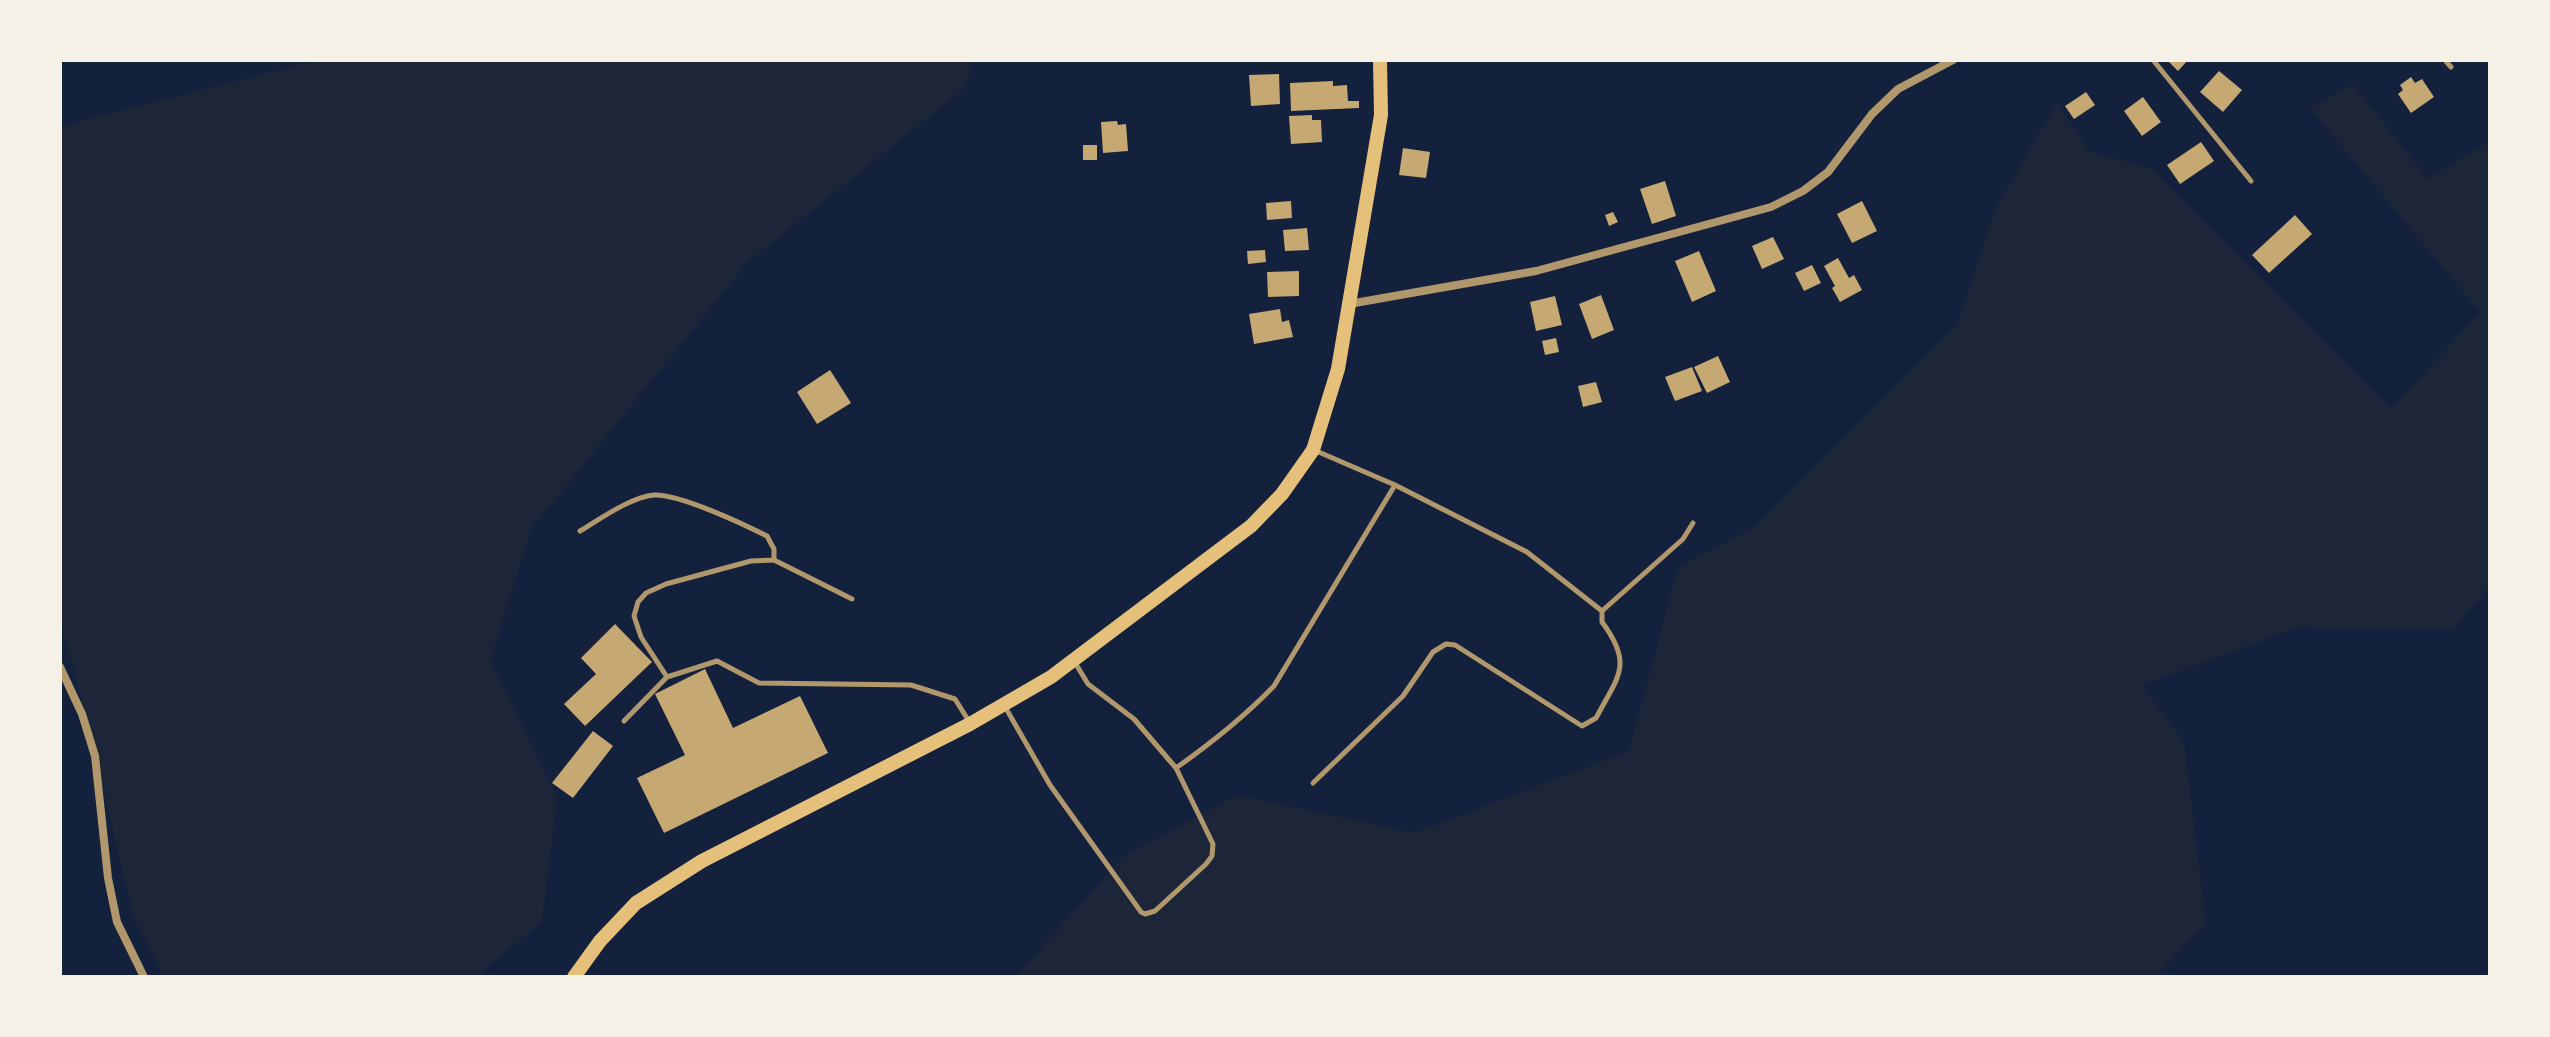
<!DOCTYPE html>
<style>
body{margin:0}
#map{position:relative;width:2550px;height:1037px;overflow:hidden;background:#14213d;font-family:Overpass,sans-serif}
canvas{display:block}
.frame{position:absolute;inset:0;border:62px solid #f6f1e7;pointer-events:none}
</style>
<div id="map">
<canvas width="2550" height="1037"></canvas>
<div class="frame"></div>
</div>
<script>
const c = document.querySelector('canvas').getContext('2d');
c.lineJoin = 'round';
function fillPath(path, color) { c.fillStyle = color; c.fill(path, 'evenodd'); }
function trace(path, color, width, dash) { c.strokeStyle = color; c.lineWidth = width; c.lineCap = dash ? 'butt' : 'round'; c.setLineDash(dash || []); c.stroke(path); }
const green = new Path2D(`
 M317 60H974L965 88 747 263 532 528 490 660 557 797 542 922 476 977H164L133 917 81 695 60 622V126Z
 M2353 84 2428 179 2490 141V586L2452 630 2297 628 2142 685 2184 742 2206 924 2155 977H1015L1125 855 1237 795 1414 833 1629 751 1678 567 1754 528 1957 325 1995 210 2057 102 2089 151 2153 169 2391 409 2480 312 2310 108Z`);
const building = new Path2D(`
 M2167 60H2188L2178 71Z
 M2219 71 2242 90 2223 112 2200 92Z
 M1279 74 1280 104 1251 106 1249 75Z
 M2411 77 2415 83 2422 79 2434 97 2411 113 2398 94 2403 90 2400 85Z
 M1333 81V86L1347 85 1348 101H1359V108L1291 111 1290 83Z
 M2086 92 2095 105 2074 119 2065 106Z
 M2143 97 2161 122 2142 136 2124 111Z
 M1312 115V120H1321L1322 142 1291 144 1289 116Z
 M1117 121 1118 125 1126 124 1128 151 1103 153 1101 122Z
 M2201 142 2214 161 2180 184 2167 165Z
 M1083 145H1097V160H1083Z
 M1403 148 1430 152 1426 178 1399 175Z
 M1665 181 1676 216 1652 224 1640 189Z
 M1291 201 1292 218 1267 220 1266 203Z
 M1862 201 1877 231 1852 243 1837 214Z
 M1613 212 1618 222 1609 226 1605 215Z
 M2295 215 2312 234 2269 273 2252 255Z
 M1307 228 1309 250 1285 251 1283 230Z
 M1773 237 1784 259 1762 269 1752 246Z
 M1265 250 1266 262 1248 264 1247 251Z
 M1699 251 1716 291 1692 302 1675 261Z
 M1838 258 1849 278 1854 275 1862 290 1840 302 1832 288 1835 286 1824 266Z
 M1812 265 1821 283 1804 291 1795 273Z
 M1299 271V296L1268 297 1267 272Z
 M1601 295 1614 330 1592 339 1579 304Z
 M1555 296 1562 325 1536 331 1530 302Z
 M1280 309 1282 322 1289 320 1293 337 1254 344 1249 314Z
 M1556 338 1559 352 1545 355 1542 341Z
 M1718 356 1730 382 1707 393 1694 367Z
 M1692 367 1702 391 1675 401 1665 377Z
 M830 370 851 403 817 424 797 392Z
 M1596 382 1602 402 1583 407 1578 386Z
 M615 624 652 662 585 726 564 704 596 674 581 658Z
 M705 669 733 728 800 696 828 753 664 833 637 778 685 755 655 694Z
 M593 731 613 746 573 798 552 783Z`);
const service = new Path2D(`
 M2153 60 2251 181
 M2445 60 2451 67
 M1314 450 1395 485 1527 552 1602 611
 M580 531C600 519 631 497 654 495 680 494 743 524 767 536L774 549V560
 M667 677 641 637 634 616 638 602 646 593 666 584 751 561 774 560 852 599
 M1004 705 1050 785 1141 912 1145 914 1155 911 1206 864 1212 856 1213 844 1176 768 1134 719 1088 684 1074 661
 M624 721 667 677 717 661 759 683 911 685 955 699 970 723
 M1176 768C1210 744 1245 716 1274 686L1395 485
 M1313 783 1403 696 1433 652 1446 644 1455 645 1582 726 1596 718C1618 676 1634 665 1602 622V611L1683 539 1693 523`);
const minor = new Path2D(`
 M1349 304 1536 271 1771 207 1803 191 1828 172 1872 114 1898 89 1953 60
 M60 667 82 714 95 756 108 878 117 922 144 977`);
const secondary = new Path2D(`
 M574 977 600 941 636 903 702 861 970 724 1051 677 1251 526 1282 494 1313 450 1338 369 1381 115 1380 60`);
fillPath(green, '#1d2539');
fillPath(building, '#c6a872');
trace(service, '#b1986c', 5);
trace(minor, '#b1986c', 8);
trace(secondary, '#e5c07b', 14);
</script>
